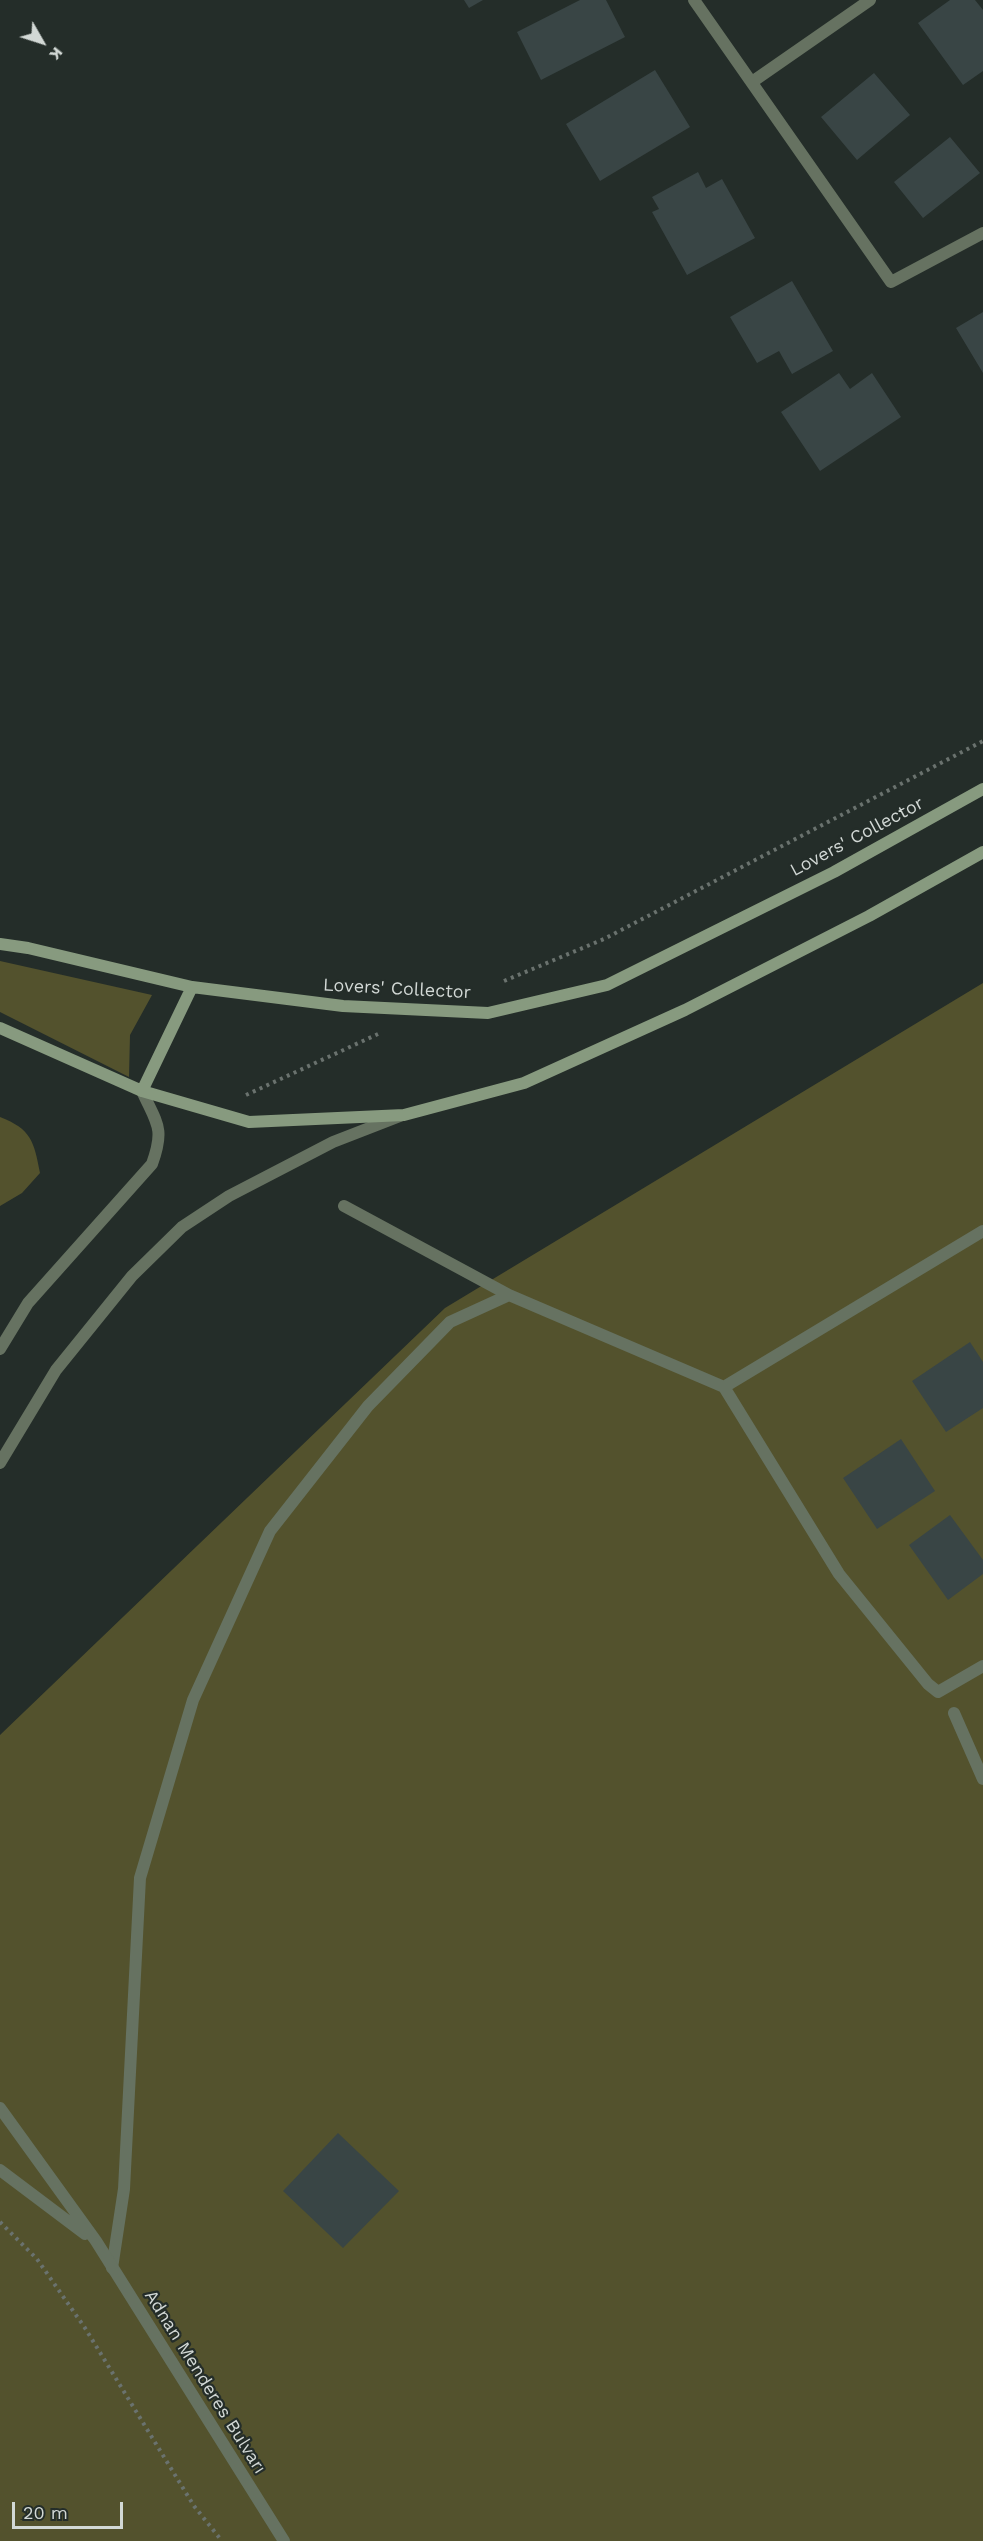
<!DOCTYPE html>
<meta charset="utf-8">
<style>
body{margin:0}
#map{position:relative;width:983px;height:2541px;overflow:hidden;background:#242d29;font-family:"Work Sans",sans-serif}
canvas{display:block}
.north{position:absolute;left:12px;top:12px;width:60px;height:60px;-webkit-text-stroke:4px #242d29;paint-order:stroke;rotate:129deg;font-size:16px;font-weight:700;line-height:24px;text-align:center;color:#d2d8d5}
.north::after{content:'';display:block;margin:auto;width:21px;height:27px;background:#d2d8d5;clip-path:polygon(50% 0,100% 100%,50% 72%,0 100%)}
.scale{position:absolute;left:12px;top:2502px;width:111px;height:27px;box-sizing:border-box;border:3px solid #d2d8d5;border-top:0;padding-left:8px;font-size:18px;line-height:21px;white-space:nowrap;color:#d2d8d5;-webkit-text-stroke:4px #242d29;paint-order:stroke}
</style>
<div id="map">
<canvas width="983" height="2541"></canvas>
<div class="north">K</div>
<div class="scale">20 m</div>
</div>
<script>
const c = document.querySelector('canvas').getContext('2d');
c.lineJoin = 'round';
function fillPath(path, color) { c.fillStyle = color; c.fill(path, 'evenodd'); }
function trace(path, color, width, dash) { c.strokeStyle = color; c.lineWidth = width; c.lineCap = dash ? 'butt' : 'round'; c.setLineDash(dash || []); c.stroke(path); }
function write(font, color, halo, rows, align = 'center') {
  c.font = font + ' "Work Sans",sans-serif'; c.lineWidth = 4.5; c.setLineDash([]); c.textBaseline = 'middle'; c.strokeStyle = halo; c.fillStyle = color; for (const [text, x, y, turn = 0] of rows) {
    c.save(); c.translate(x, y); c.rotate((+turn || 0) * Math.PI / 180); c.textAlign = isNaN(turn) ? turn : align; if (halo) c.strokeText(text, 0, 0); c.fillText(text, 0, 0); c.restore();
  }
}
const green = new Path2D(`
 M0 961 152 995 130 1035 129 1077 0 1012Z
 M983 983V2541H0V1735L445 1308Z
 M0 1117C31 1129 34 1141 40 1173L22 1193 0 1206Z`);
const building = new Path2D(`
 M464 0H483L469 8Z
 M580 0H606L625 37 541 80 517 32Z
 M950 0H975L983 10V71L963 85 918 23Z
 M655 70 690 127 600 181 566 124Z
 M874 73 910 115 857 160 821 117Z
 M950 137 980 173 923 218 894 182Z
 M698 172 706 188 722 179 755 238 687 275 652 212 659 209 652 197Z
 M792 281 833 351 792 374 779 351 757 363 730 317Z
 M983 312V373L956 328Z
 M839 373 850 389 872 373 901 417 820 471 781 412Z
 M970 1342 983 1362V1408L946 1432 912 1381Z
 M901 1439 935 1491 877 1529 843 1478Z
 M950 1515 983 1560V1574L948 1600 909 1545Z
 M338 2133 399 2191 343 2248 283 2191Z`);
const path = new Path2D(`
 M504 981 604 939 983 741
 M246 1095 378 1034
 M0 2222 37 2259 85 2328 194 2506 222 2541`);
const minor = new Path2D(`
 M694 0 891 282 983 233
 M752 82 870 0
 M344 1206 509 1295 724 1387 839 1574 928 1684 938 1692 983 1666
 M724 1387 983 1231
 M954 1713 983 1779
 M112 2268 124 2189 140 1878 193 1700 270 1531 368 1406 450 1322 509 1295`);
const tertiary = new Path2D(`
 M0 1349 28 1303 152 1164C165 1128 157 1124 142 1091
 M0 1463 56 1370 132 1276 182 1227 229 1196 333 1142 400 1116
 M0 2108 96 2241 284 2541
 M0 2170 85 2234`);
const secondary = new Path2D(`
 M0 944 28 948 192 987 343 1006 488 1013 607 985 834 872 983 789
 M0 1028 142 1091 249 1122 404 1115 524 1083 685 1010 869 916 983 852
 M142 1091 192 987`);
const streetNames = [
 ["Lovers' Collector",857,837,-28],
 ["Lovers' Collector",397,989,3],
 ["Adnan Menderes Bulvarı",205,2382,58]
];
fillPath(green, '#53522d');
fillPath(building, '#394545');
trace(path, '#6a726e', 4, [3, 4.5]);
trace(minor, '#667261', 12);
trace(tertiary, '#667261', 12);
trace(secondary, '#879a7f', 12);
write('18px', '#d2d8d5', '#242d29', streetNames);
</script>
